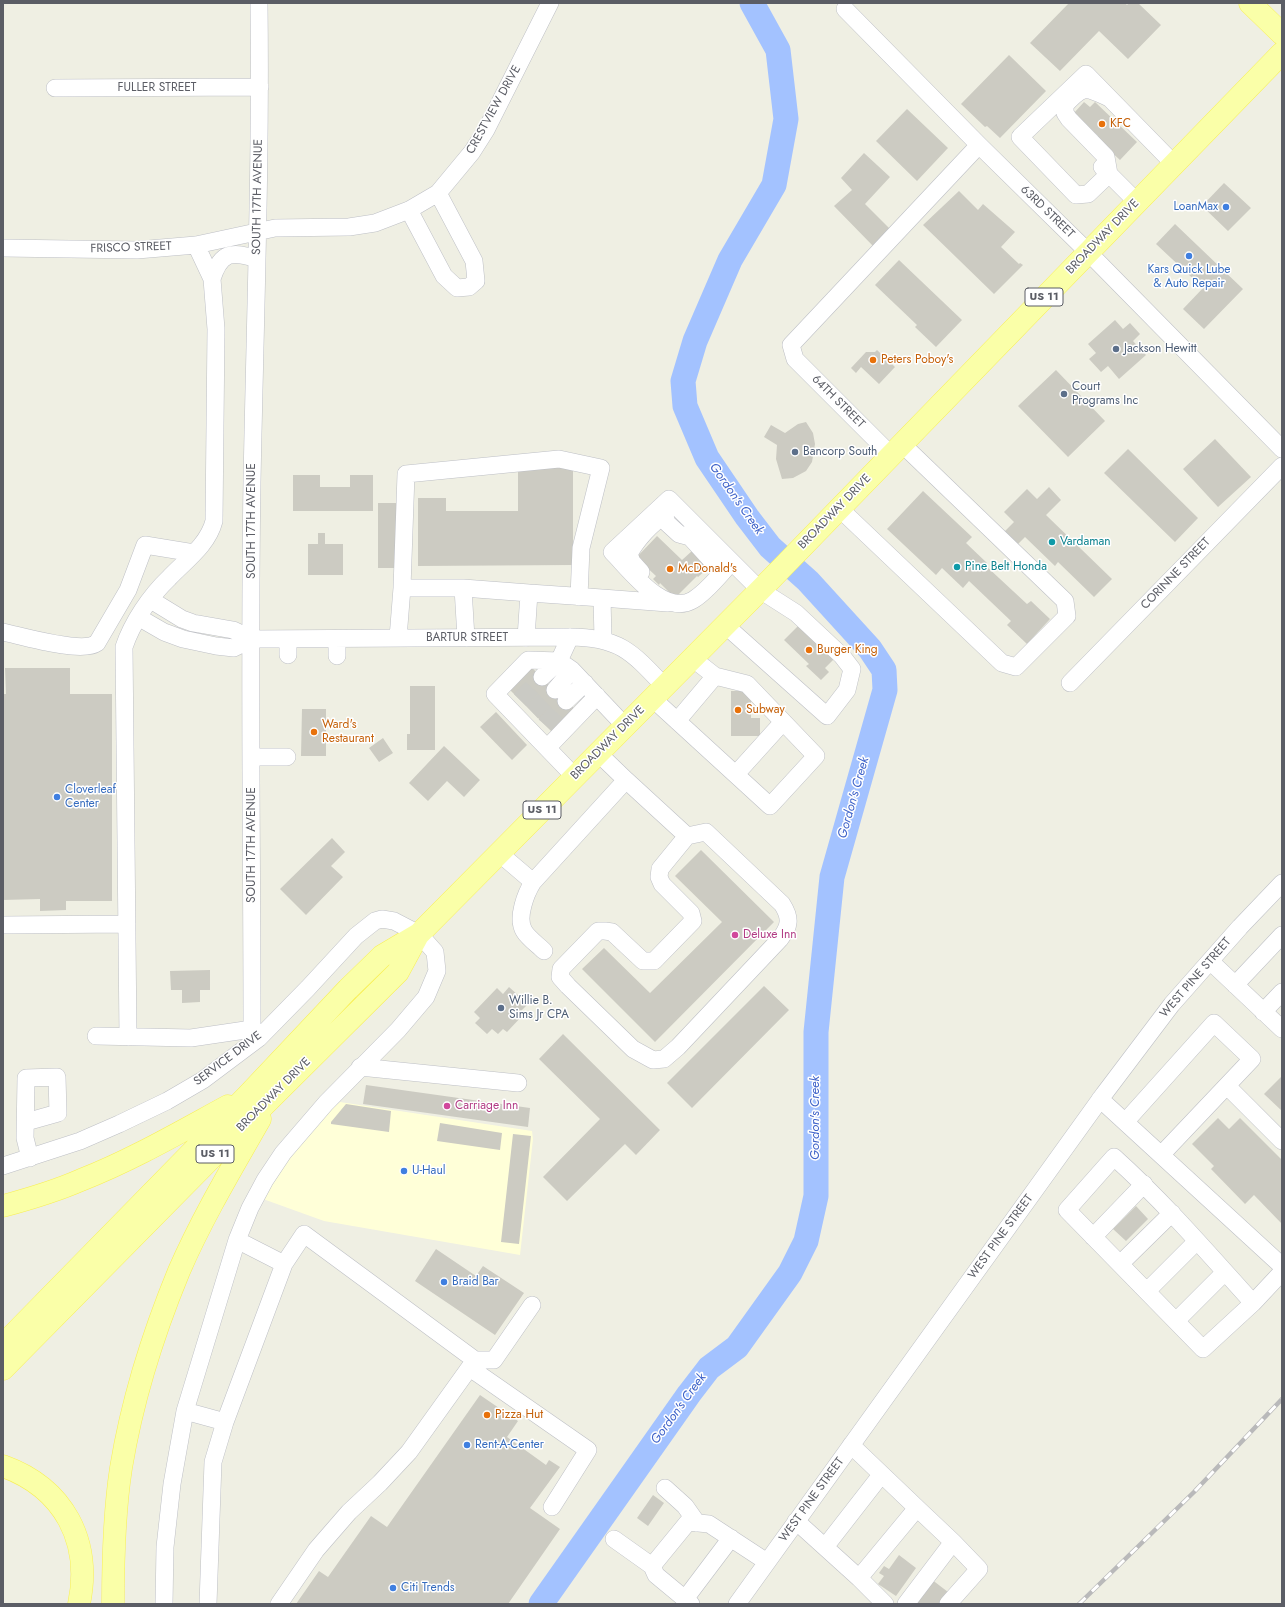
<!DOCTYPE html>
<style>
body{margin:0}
#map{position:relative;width:1285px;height:1607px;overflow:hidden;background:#efefe3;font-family:Jost,sans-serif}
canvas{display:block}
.frame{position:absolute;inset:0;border:4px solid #5b5d65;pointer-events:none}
</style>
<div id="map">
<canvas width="1285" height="1607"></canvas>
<div class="frame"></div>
</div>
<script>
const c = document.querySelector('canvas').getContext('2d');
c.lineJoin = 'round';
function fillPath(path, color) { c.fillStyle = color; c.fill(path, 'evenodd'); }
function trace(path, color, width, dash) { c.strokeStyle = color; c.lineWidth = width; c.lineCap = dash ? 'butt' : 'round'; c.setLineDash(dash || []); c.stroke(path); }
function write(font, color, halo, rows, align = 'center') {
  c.font = font + ' Jost,sans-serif'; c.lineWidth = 3; c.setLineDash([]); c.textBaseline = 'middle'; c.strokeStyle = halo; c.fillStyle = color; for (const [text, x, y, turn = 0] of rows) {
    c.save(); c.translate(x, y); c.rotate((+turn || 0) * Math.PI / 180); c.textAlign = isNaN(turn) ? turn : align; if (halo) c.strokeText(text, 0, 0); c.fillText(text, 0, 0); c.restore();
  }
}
const commercial = new Path2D(`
 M340 1102 532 1131 533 1139 520 1255 324 1221 263 1199 284 1164 330 1110Z`);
const river = new Path2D(`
 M541 1604 689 1394 709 1368 737 1347 790 1273 806 1241 816 1196V1032L832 877 885 690 884 670 870 649 808 581 770 547 747 517 707 458 685 406 683 381 695 341 730 260 774 185 786 119 778 50 752 3`);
const building = new Path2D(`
 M1069 3H1125L1127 5 1129 3H1138L1161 25 1128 59 1099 31 1060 71 1030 43Z
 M1009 55 1046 91 1000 138 987 126 985 127 961 104Z
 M1084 102 1090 107 1095 102 1137 142 1120 160 1107 148 1094 141 1098 136 1074 113Z
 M907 109 948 148 917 181 876 141Z
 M864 153 890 177 865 204 890 229 873 246 834 206 852 190 841 178Z
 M1224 183 1251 208 1228 231 1202 206Z
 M959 191 978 210 983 204 1015 232 1001 247 1019 264 1020 263 1023 265 994 294 923 225Z
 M1175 224 1243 289 1204 329 1183 309 1203 288 1156 244Z
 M899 260 962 320 936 347 915 327 917 325 875 285Z
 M1115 320 1123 329 1130 323 1140 334 1133 341 1146 355 1119 379 1108 366 1101 372 1089 359 1096 353 1088 344Z
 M877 350 895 367 879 384 861 367 856 373 851 368 866 352H875Z
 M1056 370 1105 421 1068 457 1018 406Z
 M806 422 813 433 815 444 812 462 806 471 793 478 782 479 776 459 777 445 764 437 771 425 785 433 798 424Z
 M1215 439 1251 477 1218 507 1183 469Z
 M1128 449 1198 518 1175 542 1104 473Z
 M518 465H573V565L418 566V498H446V511H518Z
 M293 475H320V487H350V475H373V511H293Z
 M1049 487 1061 500 1046 515 1112 579 1094 597 1058 562 1055 566 1025 537 1015 547 1002 534 1014 522 1004 512 1027 489 1037 499Z
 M923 491 972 537 966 543 987 563 985 565 1027 604 1031 601 1050 619 1027 644 1007 625 1011 621 969 581 963 588 942 568 936 575 887 529Z
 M378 503H397V568H378Z
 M318 533H325V544H343V575H308V544H318Z
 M657 536 682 560 692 551 708 568 698 577 697 576 675 598 660 583 659 585 653 579 656 576 640 561 635 559Z
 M799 625 834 659 825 668 829 672 821 680 806 666 809 664 784 640Z
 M529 665 578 712 555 735 507 687Z
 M5 668H70V694H112V901H66V910L40 911V899L3 900V694H6Z
 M410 686H435V750H407V734H410Z
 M731 691H751V718H760V736H731Z
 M302 709H326V756H301Z
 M496 712 527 745 512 760 480 727Z
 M383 738 393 753 379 762 369 748Z
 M444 746 480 780 464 797 447 781 428 801 409 783Z
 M332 838 345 852 331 866 343 877 306 915 280 889Z
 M701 850 774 922 655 1042 582 969 604 948 650 993 722 922 675 876Z
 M210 970V990H200V1002L182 1003V990H171L170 971Z
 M764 986 789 1010 692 1108 667 1083Z
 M509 987 528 1004 520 1012 523 1015 507 1032 503 1029 498 1034 492 1029 487 1034 475 1023 480 1018 474 1012 497 988 503 994Z
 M563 1034 660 1130 636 1155 625 1144 567 1201 543 1177 600 1119 539 1059Z
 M1282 1076V1111L1264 1094Z
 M366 1085 530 1108 528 1127 363 1104Z
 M346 1104 391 1111 389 1132 331 1124V1122Z
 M1218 1118 1229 1129 1240 1118 1282 1160V1224L1254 1195 1245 1204 1211 1169 1214 1166 1192 1144Z
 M440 1123 502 1133 500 1150 437 1141Z
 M513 1134 531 1136 519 1244 501 1242Z
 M1136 1206 1148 1219 1126 1241 1113 1229Z
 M436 1249 476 1276 483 1266 524 1293 495 1335 415 1281Z
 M480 1395 518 1421 507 1437 546 1465 549 1460 560 1467 530 1508 560 1529 508 1604H296L319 1571 328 1577 371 1516 387 1527Z
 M653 1495 664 1503 648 1526 637 1518Z
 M899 1555 916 1568 896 1596 878 1584 884 1576 879 1573 884 1566 889 1569Z
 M931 1579 948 1592 940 1604H912Z`);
const minorTunnel = new Path2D(`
 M520 700 542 677
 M532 712 555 690
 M545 725 566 701`);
const minor = new Path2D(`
 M845 9 979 145 1088 252 1282 449
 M55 88 260 87
 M1109 98C1085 87 1084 85 1065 105V113L1069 119 1106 157 1109 174 1088 194 1076 195 1020 137 1086 74 1174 164
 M1102 167 1137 202
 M409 210 444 276 457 288 469 287 476 281 474 261 438 193
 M3 248 137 250 196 245 275 228 349 227 375 223 409 210 438 193 472 152 486 130 550 3
 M212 279C221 251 232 251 257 259
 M891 455 795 359 791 345 979 145
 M839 508 1002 663 1016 667 1067 616 1065 601 902 444
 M641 572 632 562 629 554C636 541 652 522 665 516L667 523 679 534 690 537 722 572
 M402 588 406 474 559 459 601 468 581 548 579 597
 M463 588 466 638
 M151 600 182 619 193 623 233 630 252 639 570 637C619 637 632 652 664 686
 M138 617 164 632 183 639 216 646 234 648 252 639
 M725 625 827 716 847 690 852 669 842 656 796 613 760 590 669 499 612 552C630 570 664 617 693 600 708 591 720 574 732 562
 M3 632C22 636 82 654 97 643L128 590 145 545 194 553
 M570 637 559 661 528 660 495 694 575 777
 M398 638 402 588H463L529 593
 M526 638 529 593 602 598
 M288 639V655
 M337 639V656
 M603 639 602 598 668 603
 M542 677 559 661 572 670 625 726
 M1070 683 1282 466
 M555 690 572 670
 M652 698 770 806 816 756 747 684 715 676 692 658
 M566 701 585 683
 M677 721 715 676
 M547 748 597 696
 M252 757H287
 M736 774 782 723
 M626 780 687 836 706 832 782 904C791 918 790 926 780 939L678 1047 664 1059 653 1060 633 1049 568 986 560 977 561 969 598 931H605L612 932 643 961H654L693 921 691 913 662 884 659 877 660 869 687 836
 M499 853 533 882
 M3 925 127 924
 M544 951C538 945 528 938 524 931 516 918 526 893 533 882L626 780 598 753
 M1210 961 1282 1029
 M1235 985 1282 935
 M1263 1012 1282 992
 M96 1036 191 1038 252 1029
 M128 1037 124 647C132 623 150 596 169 578 185 561 208 545 214 521L216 329 212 279 196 245
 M259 1038 252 1029C252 847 249 665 252 482 255 323 261 163 259 3
 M360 1067 518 1083
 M1227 1086 1282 1141
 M1100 1099 1282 1266
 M1126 1121 1214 1023 1252 1059 1161 1155
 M26 1122 58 1113 57 1077 26 1078 25 1138 30 1158
 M3 1166 80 1141 119 1124 167 1101 203 1080 259 1038 308 988 356 936 375 921 382 919 394 921 419 934 435 952 437 971 426 997 398 1030 326 1103 283 1153 265 1180 250 1208 237 1240 185 1411 172 1484 165 1547 164 1604
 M1093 1237 1144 1184
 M237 1240 284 1264
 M1120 1264 1172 1213
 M1147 1291 1197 1241
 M1253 1303C1208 1253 1164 1202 1114 1157L1067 1210 1203 1349 1253 1303 1282 1272
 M1176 1321 1225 1272
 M470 1368 588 1450 552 1507
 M185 1411 225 1422
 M665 1488 685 1506 697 1523
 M796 1521 859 1578 917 1508 851 1445
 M614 1539 652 1566
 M825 1547 881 1475
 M859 1578 885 1604
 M685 1599 731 1538
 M208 1604 213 1462 225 1422 284 1264 304 1234 475 1360H494L532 1305
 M279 1604 316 1550 349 1512 380 1483 409 1452 475 1360
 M691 1604 656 1575 652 1566 688 1522 709 1524 767 1562
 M737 1604 1104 1094 1172 1004 1240 927 1282 883
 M906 1604 953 1542 917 1508
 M948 1604 979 1569 953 1542`);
const major = new Path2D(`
 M1250 3 1282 34
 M3 1206C29 1199 56 1191 81 1180 132 1160 180 1132 228 1106
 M3 1345 247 1096 348 989 382 956 419 934 772 578 1282 53
 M3 1369 234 1135 398 972 418 935
 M3 1466C64 1488 92 1541 79 1604
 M113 1604C113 1559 114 1513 121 1468 132 1401 153 1334 179 1271 202 1218 232 1168 260 1119`);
const rail = new Path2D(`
 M1079 1604 1194 1492 1282 1399`);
const markers = [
 [1102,124,4,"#e8710a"],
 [1226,207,4,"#3f7fe0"],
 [1189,256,4,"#3f7fe0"],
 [1116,349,4,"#5c6f8a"],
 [873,360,4,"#e8710a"],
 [1064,394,4,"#5c6f8a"],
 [795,452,4,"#5c6f8a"],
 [1052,542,4,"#0f9aa8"],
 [957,567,4,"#0f9aa8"],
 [670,569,4,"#e8710a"],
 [809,650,4,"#e8710a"],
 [738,710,4,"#e8710a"],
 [314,732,4,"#e8710a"],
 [57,797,4,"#3f7fe0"],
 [735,935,4,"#d1479c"],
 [501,1008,4,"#5c6f8a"],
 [447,1106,4,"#d1479c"],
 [404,1171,4,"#3f7fe0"],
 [444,1282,4,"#3f7fe0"],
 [487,1415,4,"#e8710a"],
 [467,1445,4,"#3f7fe0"],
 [393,1588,4,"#3f7fe0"]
];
const shields = [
 [1044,297,38],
 [542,810,38],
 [215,1154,38]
];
const shieldNames = [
 ["US 11",1044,297],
 ["US 11",542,810],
 ["US 11",215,1154]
];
const streetNames = [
 ["FULLER STREET",157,88],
 ["CRESTVIEW DRIVE",494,110,-61],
 ["SOUTH 17TH AVENUE",258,197,-89],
 ["63RD STREET",1047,212,44],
 ["BROADWAY DRIVE",1103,237,-46],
 ["FRISCO STREET",131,248,-2],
 ["64TH STREET",838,402,45],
 ["BROADWAY DRIVE",835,512,-46],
 ["SOUTH 17TH AVENUE",252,521,-90],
 ["CORINNE STREET",1176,574,-46],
 ["BARTUR STREET",467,638],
 ["BROADWAY DRIVE",608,743,-45],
 ["SOUTH 17TH AVENUE",252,845,-90],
 ["WEST PINE STREET",1196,978,-49],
 ["SERVICE DRIVE",228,1059,-37],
 ["BROADWAY DRIVE",274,1095,-45],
 ["WEST PINE STREET",1001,1237,-54],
 ["WEST PINE STREET",812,1500,-54]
];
const foodNames = [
 ["KFC",1110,124],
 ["Peters Poboy's",881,360],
 ["McDonald's",678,569],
 ["Burger King",817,650],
 ["Subway",746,710],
 ["Ward's",322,725],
 ["Restaurant",322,739],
 ["Pizza Hut",495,1415]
];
const shopNames = [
 ["LoanMax",1218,207,"right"],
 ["Kars Quick Lube",1189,270,"center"],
 ["& Auto Repair",1189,284,"center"],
 ["Cloverleaf",65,790],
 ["Center",65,804],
 ["U-Haul",412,1171],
 ["Braid Bar",452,1282],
 ["Rent-A-Center",475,1445],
 ["Citi Trends",401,1588]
];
const serviceNames = [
 ["Jackson Hewitt",1124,349],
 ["Court",1072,387],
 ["Programs Inc",1072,401],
 ["Bancorp South",803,452],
 ["Willie B.",509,1001],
 ["Sims Jr CPA",509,1015]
];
const cultureNames = [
 ["Vardaman",1060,542],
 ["Pine Belt Honda",965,567]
];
const hotelNames = [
 ["Deluxe Inn",743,935],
 ["Carriage Inn",455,1106]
];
const waterNames = [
 ["Gordon's Creek",736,499,55],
 ["Gordon's Creek",854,798,-74],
 ["Gordon's Creek",816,1118,-90],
 ["Gordon's Creek",679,1409,-54]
];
fillPath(commercial, '#ffffd8');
trace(river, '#a3c2ff', 25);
fillPath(building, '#cccbc2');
trace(minorTunnel, '#cacac4', 17, [17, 8]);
trace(minor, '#bdbfc5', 18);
trace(major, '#f8ef53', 23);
trace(minor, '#fff', 17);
trace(major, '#faffa8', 22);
trace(rail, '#b9b9ba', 4.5);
trace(rail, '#fff', 3, [9]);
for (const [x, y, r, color] of markers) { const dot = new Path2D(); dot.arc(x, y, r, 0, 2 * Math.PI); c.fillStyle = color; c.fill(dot); trace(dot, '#fff', 1.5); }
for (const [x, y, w] of shields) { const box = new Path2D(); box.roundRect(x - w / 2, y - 9, w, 18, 3); c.fillStyle = '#fff'; c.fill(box); trace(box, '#5b5d65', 1); }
write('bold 11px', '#5b5d65', null, shieldNames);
write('12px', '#5b5d65', '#fff', streetNames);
write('12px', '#c56008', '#fff', foodNames, 'left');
write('12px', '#366cbe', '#fff', shopNames, 'left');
write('12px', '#4e5e75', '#fff', serviceNames, 'left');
write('12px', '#0d838f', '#fff', cultureNames, 'left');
write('12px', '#b23c85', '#fff', hotelNames, 'left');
write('italic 13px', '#3f63c9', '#fff', waterNames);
</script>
